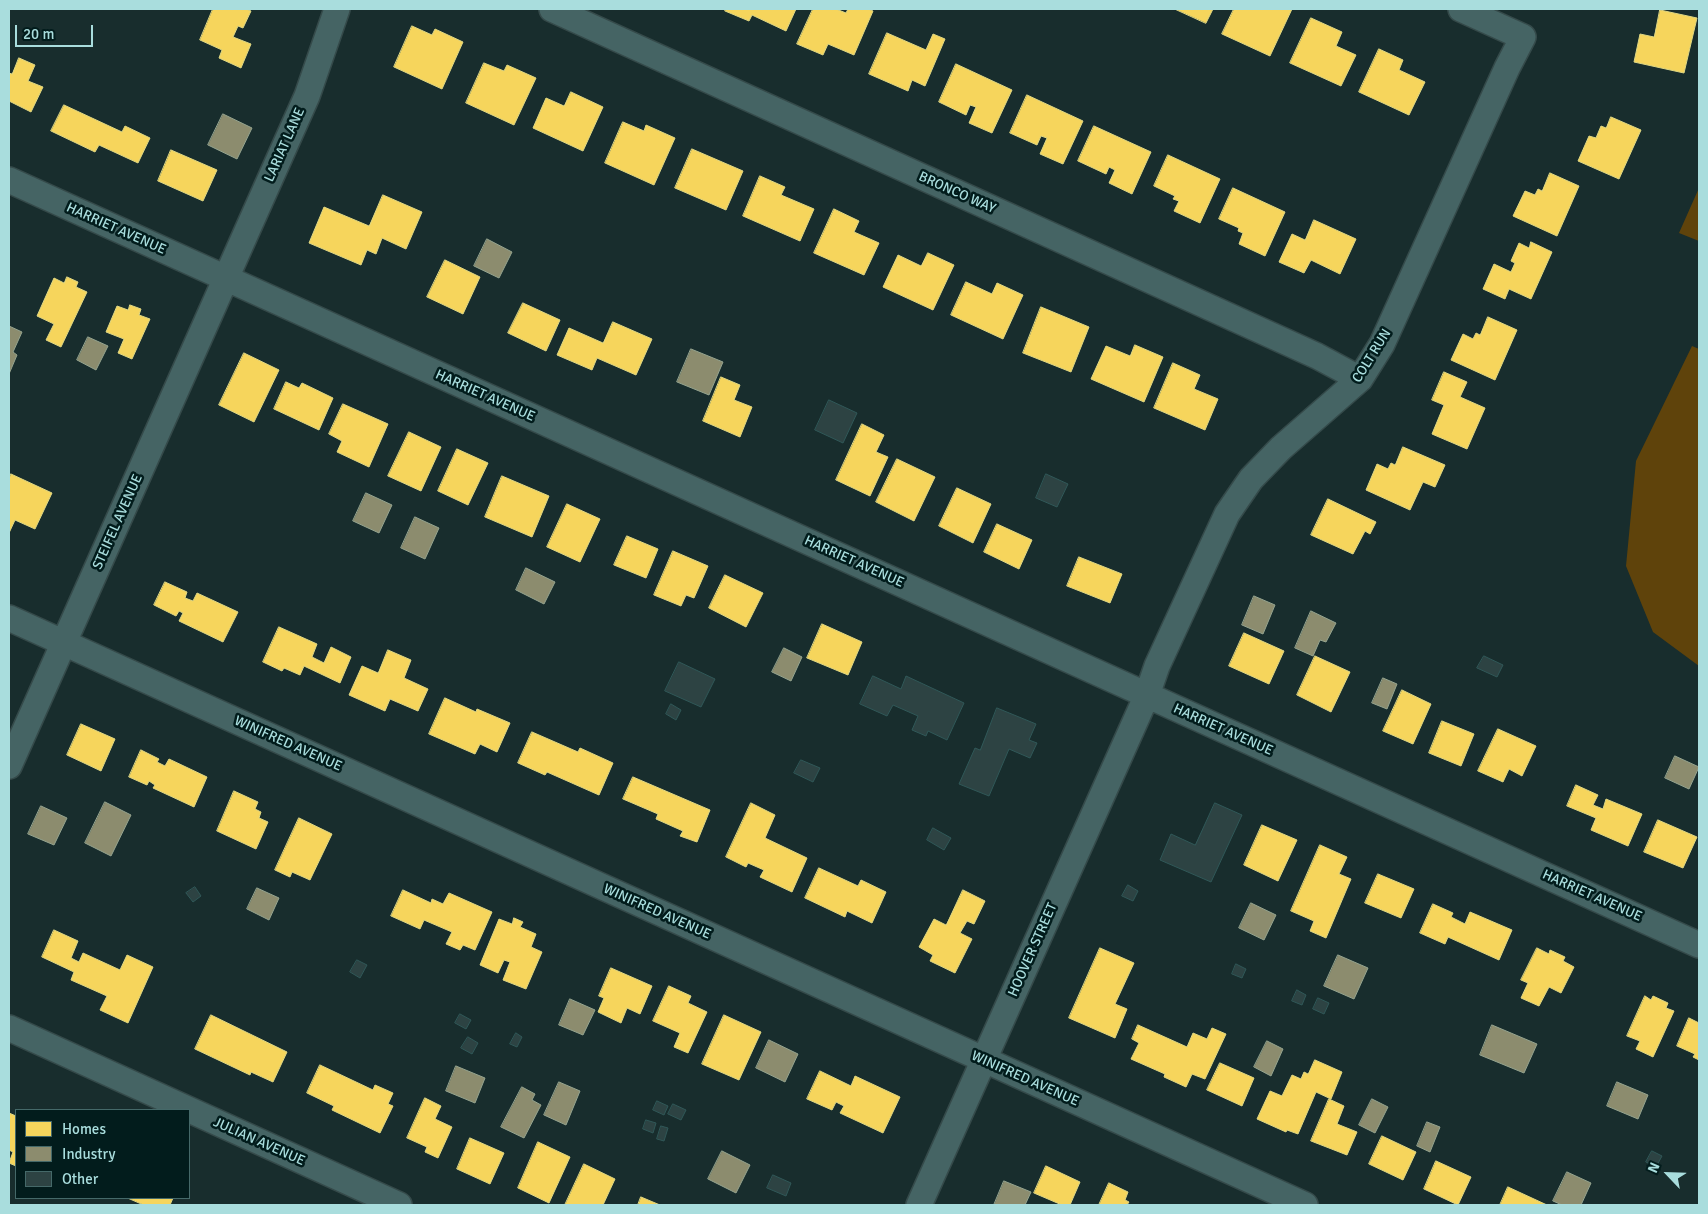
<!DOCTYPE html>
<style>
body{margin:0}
#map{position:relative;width:1708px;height:1214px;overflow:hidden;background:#182d2d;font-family:Signika,sans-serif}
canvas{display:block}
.frame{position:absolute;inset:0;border:10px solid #a9dddd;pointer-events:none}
.legend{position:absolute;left:15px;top:1109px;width:175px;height:90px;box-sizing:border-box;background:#021c1c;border:1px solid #456969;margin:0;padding:6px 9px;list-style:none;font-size:15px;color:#a9dddd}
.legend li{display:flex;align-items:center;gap:10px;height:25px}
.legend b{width:25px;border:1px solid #456969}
.north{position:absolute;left:1643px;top:1149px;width:50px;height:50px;-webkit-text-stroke:4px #021c1c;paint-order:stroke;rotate:294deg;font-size:14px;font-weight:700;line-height:20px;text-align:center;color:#a9dddd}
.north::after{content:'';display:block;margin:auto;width:18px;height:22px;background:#a9dddd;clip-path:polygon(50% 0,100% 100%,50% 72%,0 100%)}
.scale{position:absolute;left:15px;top:25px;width:78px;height:22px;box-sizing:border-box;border:2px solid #a9dddd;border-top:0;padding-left:6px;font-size:15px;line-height:18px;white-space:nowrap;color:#a9dddd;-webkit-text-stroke:4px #021c1c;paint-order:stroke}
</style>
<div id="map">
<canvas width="1708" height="1214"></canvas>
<div class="frame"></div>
<ul class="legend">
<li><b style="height:14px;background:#f6d55c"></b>Homes</li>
<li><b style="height:14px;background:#8c8c6e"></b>Industry</li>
<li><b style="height:14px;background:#2d4343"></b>Other</li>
</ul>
<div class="north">N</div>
<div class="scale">20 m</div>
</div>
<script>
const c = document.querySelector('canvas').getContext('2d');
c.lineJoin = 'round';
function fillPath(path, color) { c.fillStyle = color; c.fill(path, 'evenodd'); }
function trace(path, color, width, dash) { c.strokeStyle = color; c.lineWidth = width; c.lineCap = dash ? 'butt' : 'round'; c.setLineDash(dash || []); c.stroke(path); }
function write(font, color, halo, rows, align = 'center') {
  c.font = font + ' Signika,sans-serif'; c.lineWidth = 5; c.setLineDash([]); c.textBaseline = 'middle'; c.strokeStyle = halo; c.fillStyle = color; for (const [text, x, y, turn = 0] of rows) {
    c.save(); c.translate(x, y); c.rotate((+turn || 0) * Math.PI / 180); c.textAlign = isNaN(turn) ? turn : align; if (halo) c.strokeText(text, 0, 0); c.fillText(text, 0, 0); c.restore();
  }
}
const green = new Path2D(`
 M1699 188V241L1679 233Z
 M1692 346 1699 349V666L1653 632 1626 566 1636 461Z`);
const homes = new Path2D(`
 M213 9H246L251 11 243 28 238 26 233 37 251 44 241 68 219 58 222 50 200 40Z
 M726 9H796L786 31 752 15 749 21 725 11Z
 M813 9H836L846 13 848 9H868L873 11 854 55 828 44 823 55 797 44Z
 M1175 9H1213L1206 23Z
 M1234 9H1292L1270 56 1222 34Z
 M1660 10 1697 18 1684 73 1634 62 1640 34 1654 37Z
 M1311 18 1342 32 1336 46 1356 55 1341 86 1290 63Z
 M412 26 432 35 435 29 463 42 442 89 394 67Z
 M887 33 926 50 933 34 945 39 925 86 912 80 908 91 869 74Z
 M1379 49 1403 60 1399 70 1425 82 1409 115 1359 92Z
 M19 58 35 65 28 81 43 87 31 112 9 101V73L12 74Z
 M484 63 504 71 507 65 536 78 514 125 466 103Z
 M956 64 1012 90 992 133 969 123 976 107 970 105 966 115 939 102Z
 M571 92 603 107 583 151 533 128 546 98 564 106Z
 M1027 95 1083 121 1063 164 1040 154 1047 138 1041 136 1037 145 1010 133Z
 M64 105 122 132 125 126 150 138 138 163 99 145 95 152 51 131Z
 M1611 117 1641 130 1619 179 1578 161 1589 136 1596 138 1601 126 1606 128Z
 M623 122 644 131 646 125 675 138 654 185 605 163Z
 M1094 126 1151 152 1132 194 1109 183 1115 170 1109 167 1106 174 1078 161Z
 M692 149 743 171 726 210 675 188Z
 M171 150 217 170 203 201 158 181Z
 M1168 155 1220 179 1200 223 1174 211 1179 201 1173 199 1175 196 1154 186Z
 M1550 173 1579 186 1557 236 1513 216 1525 191 1535 195 1538 189 1542 191Z
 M760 176 785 187 781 195 814 209 800 241 743 216Z
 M1233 188 1285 212 1265 256 1239 244 1243 233 1238 231 1239 228 1219 219Z
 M383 195 422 212 406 249 382 238 376 254 367 250 361 265 309 243 324 207 369 226Z
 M834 209 859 221 854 232 879 243 864 275 814 253Z
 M1314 220 1356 239 1340 274 1311 260 1304 273 1279 262 1292 234 1305 240Z
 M1531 242 1552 252 1531 299 1509 289 1505 299 1483 289 1494 264 1511 272 1515 263 1511 261 1519 243 1529 248Z
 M928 253 954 265 933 310 883 287 898 255 921 266Z
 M445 260 480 277 463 314 427 297Z
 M67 277 78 282 76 287 87 292 61 347 46 340 54 324 37 316 54 278 64 283Z
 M966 282 992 294 997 283 1023 295 1003 339 951 315Z
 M523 303 560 320 546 351 508 333Z
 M130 305 141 309 139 315 150 319 132 359 118 353 124 339 106 332 117 306 128 310Z
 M1041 307 1089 327 1071 372 1023 353Z
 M1488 317 1517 330 1495 380 1451 360 1463 334 1473 339 1476 333 1480 335Z
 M613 322 652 339 636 375 597 358 592 370 557 355 569 328 603 343Z
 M1135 345 1163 357 1144 402 1091 379 1106 346 1130 356Z
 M244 353 279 370 254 422 219 405Z
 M1173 363 1200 375 1194 389 1218 399 1205 430 1154 408Z
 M1444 372 1467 382 1460 397 1485 408 1467 449 1432 434 1444 405 1432 400Z
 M721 377 740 385 734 400 752 407 740 437 703 421Z
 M286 382 299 388 302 383 333 398 319 430 274 409Z
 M343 404 388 424 369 467 337 452 342 441 329 434Z
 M862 424 884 435 876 452 888 457 870 496 836 480Z
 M409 432 441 447 421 491 388 476Z
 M1403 447 1445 465 1435 487 1423 482 1410 510 1366 490 1377 464 1388 469 1391 463 1395 465Z
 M457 449 488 463 468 505 438 491Z
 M897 459 935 477 914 521 876 502Z
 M11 474 52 493 35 529 15 520 9 533V479Z
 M502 476 549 496 532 537 485 517Z
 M957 488 991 504 973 543 939 526Z
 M1328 499 1376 522 1370 534 1365 531 1353 554 1311 535Z
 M567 504 600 519 580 562 547 547Z
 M997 524 1032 540 1019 569 984 552Z
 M627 536 658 549 646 578 614 565Z
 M673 551 708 566 694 598 686 595 681 606 654 595Z
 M1079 557 1122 574 1110 603 1067 586Z
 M725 575 763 593 746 627 709 608Z
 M165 582 187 592 185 598 193 601 197 593 238 612 223 642 179 621 183 613 179 611 176 616 154 605Z
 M822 624 862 642 848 675 807 658Z
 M279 627 317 644 312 657 324 663 331 647 351 657 340 683 304 666 300 675 284 668 282 671 263 662Z
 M1244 633 1284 651 1269 684 1229 666Z
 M388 650 411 660 404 678 428 689 418 711 390 699 385 711 349 695 362 666 378 673Z
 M1315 656 1350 672 1331 712 1297 695Z
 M1402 690 1431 704 1413 744 1383 731Z
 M445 698 476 712 477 709 510 723 497 752 480 744 475 754 429 734Z
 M1442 721 1474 734 1461 766 1429 753Z
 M81 724 115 739 101 771 67 755Z
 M1498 729 1536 746 1522 776 1509 769 1503 782 1478 771Z
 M532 732 578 752 580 748 613 763 599 795 547 772 545 775 518 763Z
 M141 750 159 759 157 762 165 766 169 759 207 777 194 807 153 788 155 785 149 781 147 785 129 777Z
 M633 777 710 810 697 842 680 836 683 831 656 819 658 814 623 799Z
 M1576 785 1598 795 1593 805 1603 809 1606 799 1642 814 1628 846 1591 830 1596 818 1567 806Z
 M234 791 258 802 255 809 261 812 259 818 268 822 256 849 217 831Z
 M751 803 775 815 765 838 807 858 792 892 760 877 764 870 748 863 746 867 726 857Z
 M299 818 332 834 310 880 292 872 290 877 275 870Z
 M1658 820 1697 837 1683 868 1644 852Z
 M1262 825 1297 840 1278 881 1244 865Z
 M1320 845 1347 857 1339 874 1351 879 1326 938 1310 931 1314 921 1291 911Z
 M819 868 858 886 861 880 886 892 872 923 847 911 845 917 805 898Z
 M1378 874 1414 889 1401 918 1365 903Z
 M403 890 431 903 432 899 443 904 449 893 492 912 475 950 463 945 460 950 446 944 452 932 424 920 420 929 391 916Z
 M963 890 985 901 974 924 967 921 960 933 972 939 955 973 930 961 933 955 919 947 934 919 946 925Z
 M1433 904 1453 913 1451 917 1465 924 1470 912 1512 930 1499 960 1448 937 1445 944 1420 933Z
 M514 918 523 922 520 927 536 934 531 947 542 952 526 989 503 980 510 962 504 960 498 973 480 965 499 919 512 924Z
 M54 930 78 941 71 958 79 962 83 953 120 970 127 955 153 967 128 1023 100 1010 107 996 71 980 74 972 42 957Z
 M1100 948 1134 963 1115 1004 1127 1009 1115 1038 1069 1018Z
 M1537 948 1549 954 1550 950 1565 957 1563 961 1574 967 1561 993 1549 987 1539 1006 1521 998 1528 983 1521 980Z
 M611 968 652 986 640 1014 627 1008 621 1023 598 1012 604 998 599 996Z
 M669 986 691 996 688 1003 707 1012 688 1053 674 1047 680 1033 653 1021Z
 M1645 996 1651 1000 1653 996 1668 1003 1666 1008 1674 1011 1653 1057 1636 1049 1640 1041 1627 1036Z
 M211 1015 287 1052 273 1082 251 1072 250 1075 195 1049Z
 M724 1015 761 1032 739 1080 702 1064Z
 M1689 1018 1699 1023V1060L1693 1057 1695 1054 1677 1046Z
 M1138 1025 1187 1047 1193 1033 1207 1039 1212 1028 1226 1034 1205 1079 1192 1074 1186 1087 1164 1077 1165 1074 1131 1059 1139 1043 1132 1039Z
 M1315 1060 1342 1072 1331 1099 1316 1092 1298 1134 1287 1130 1286 1132 1257 1119 1270 1091 1282 1096 1292 1075 1301 1079 1304 1072 1308 1074Z
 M1220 1063 1254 1078 1242 1106 1207 1090Z
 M320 1065 373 1090 375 1085 393 1093 388 1104 393 1106 380 1133 332 1110 334 1106 307 1093Z
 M820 1071 851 1086 855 1076 900 1097 883 1133 840 1113 844 1106 836 1102 832 1110 807 1099Z
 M425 1098 441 1106 435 1119 452 1127 438 1158 425 1152 427 1147 407 1138Z
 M1329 1099 1344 1106 1337 1124 1357 1132 1347 1155 1311 1141Z
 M9 1113 16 1116V1166L9 1163 13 1152 9 1150Z
 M1382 1136 1416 1152 1403 1180 1369 1164Z
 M470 1138 504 1153 490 1184 457 1169Z
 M538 1142 570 1157 549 1203 518 1188Z
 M1436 1161 1471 1177 1458 1205 1424 1189Z
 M584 1164 615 1179 603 1205H565Z
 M1046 1166 1080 1182 1070 1205H1062L1034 1193Z
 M1109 1183 1128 1192 1125 1200 1129 1202 1127 1205H1099Z
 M1508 1187 1547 1205H1500Z
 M641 1197 660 1205H638Z
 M128 1198H173L170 1205H144Z`);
const industry = new Path2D(`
 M223 114 252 128 237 159 208 145Z
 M487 239 512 252 499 278 474 266Z
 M9 326 22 332 13 352 17 355 9 374Z
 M88 337 108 346 96 370 77 360Z
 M691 349 723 362 709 395 677 382Z
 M366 493 392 505 379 533 353 521Z
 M415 517 439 528 425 559 401 548Z
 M526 568 555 582 544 604 516 590Z
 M1254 596 1275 605 1263 634 1242 625Z
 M1311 611 1336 623 1326 642 1320 640 1313 656 1295 648Z
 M784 648 802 657 791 681 772 672Z
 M1383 678 1397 684 1387 709 1372 703Z
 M1675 756 1699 767 1689 789 1665 778Z
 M105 802 131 815 111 856 85 843Z
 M41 806 67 818 54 845 28 834Z
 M257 888 279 898 269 920 247 909Z
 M1251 903 1276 915 1264 940 1239 928Z
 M1338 955 1368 968 1354 999 1324 986Z
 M570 999 595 1010 583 1035 559 1025Z
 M1492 1025 1537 1044 1524 1073 1480 1055Z
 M769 1040 798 1054 785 1082 756 1068Z
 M1267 1041 1283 1049 1271 1076 1254 1067Z
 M456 1066 485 1078 475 1103 446 1091Z
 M559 1082 580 1091 566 1125 544 1115Z
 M1617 1082 1648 1095 1638 1119 1607 1106Z
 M522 1087 535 1094 532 1100 541 1105 524 1138 501 1127Z
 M1372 1099 1388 1107 1375 1133 1359 1125Z
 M1427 1122 1440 1127 1430 1152 1417 1146Z
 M722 1151 750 1165 736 1193 708 1179Z
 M1567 1172 1591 1183 1581 1205H1562L1553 1201Z
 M1004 1181 1031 1192 1025 1205H994Z`);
const building = new Path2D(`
 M829 400 857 413 843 443 815 430Z
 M1046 474 1068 484 1057 507 1036 498Z
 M1484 656 1503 665 1497 677 1477 668Z
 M679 662 715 679 701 707 665 691Z
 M873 676 901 689 906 676 964 703 947 740 928 731 926 736 912 730 918 716 893 705 887 716 860 704Z
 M671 704 681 710 676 720 666 714Z
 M997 708 1036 724 1029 740 1037 743 1030 758 1009 749 989 796 959 784 975 748 980 750Z
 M801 760 820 768 813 782 794 773Z
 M1215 803 1242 815 1211 882 1160 860 1171 834 1195 845Z
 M933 828 951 838 944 850 927 840Z
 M1128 885 1138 891 1133 901 1122 896Z
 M195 887 201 896 193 902 186 893Z
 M357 960 367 965 360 978 350 972Z
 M1236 964 1246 969 1242 978 1232 974Z
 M1297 990 1306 995 1302 1005 1292 1001Z
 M1318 998 1329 1003 1324 1014 1313 1009Z
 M460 1014 471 1020 466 1029 455 1023Z
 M516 1033 522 1037 517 1047 510 1044Z
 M468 1037 478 1043 472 1054 461 1048Z
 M657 1101 668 1106 664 1115 653 1110Z
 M673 1104 686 1110 681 1120 668 1114Z
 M646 1120 656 1123 653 1133 643 1129Z
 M661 1126 668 1128 664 1141 657 1139Z
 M1652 1151 1662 1156 1656 1167 1646 1162Z
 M773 1175 791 1183 786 1196 767 1188Z`);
const minor = new Path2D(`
 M552 9 1317 356 1360 379
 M9 180 1699 945
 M9 618 1305 1205
 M9 766 307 96 337 9
 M9 1028 399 1205
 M919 1205 1147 695 1157 666 1227 514 1251 479 1281 448 1360 379 1382 344 1507 68 1523 37 1461 9`);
const streetNames = [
 ["LARIAT LANE",285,145,-66],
 ["BRONCO WAY",957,193,24],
 ["HARRIET AVENUE",116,229,24],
 ["COLT RUN",1372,356,-58],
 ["HARRIET AVENUE",485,396,24],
 ["STEIFEL AVENUE",118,522,-66],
 ["HARRIET AVENUE",854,562,24],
 ["HARRIET AVENUE",1223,730,24],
 ["WINIFRED AVENUE",288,744,24],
 ["HARRIET AVENUE",1592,896,24],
 ["WINIFRED AVENUE",657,912,24],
 ["HOOVER STREET",1033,950,-66],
 ["WINIFRED AVENUE",1025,1079,24],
 ["JULIAN AVENUE",259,1142,24]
];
fillPath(green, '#5f430b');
fillPath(homes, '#f6d55c');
trace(homes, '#dfd783', 1);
fillPath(industry, '#8c8c6e');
trace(industry, '#95a48f', 1);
fillPath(building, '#2d4343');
trace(building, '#305858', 1);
trace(minor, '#354a4a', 28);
trace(minor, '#456464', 25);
write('14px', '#a9dddd', '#021c1c', streetNames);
</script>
